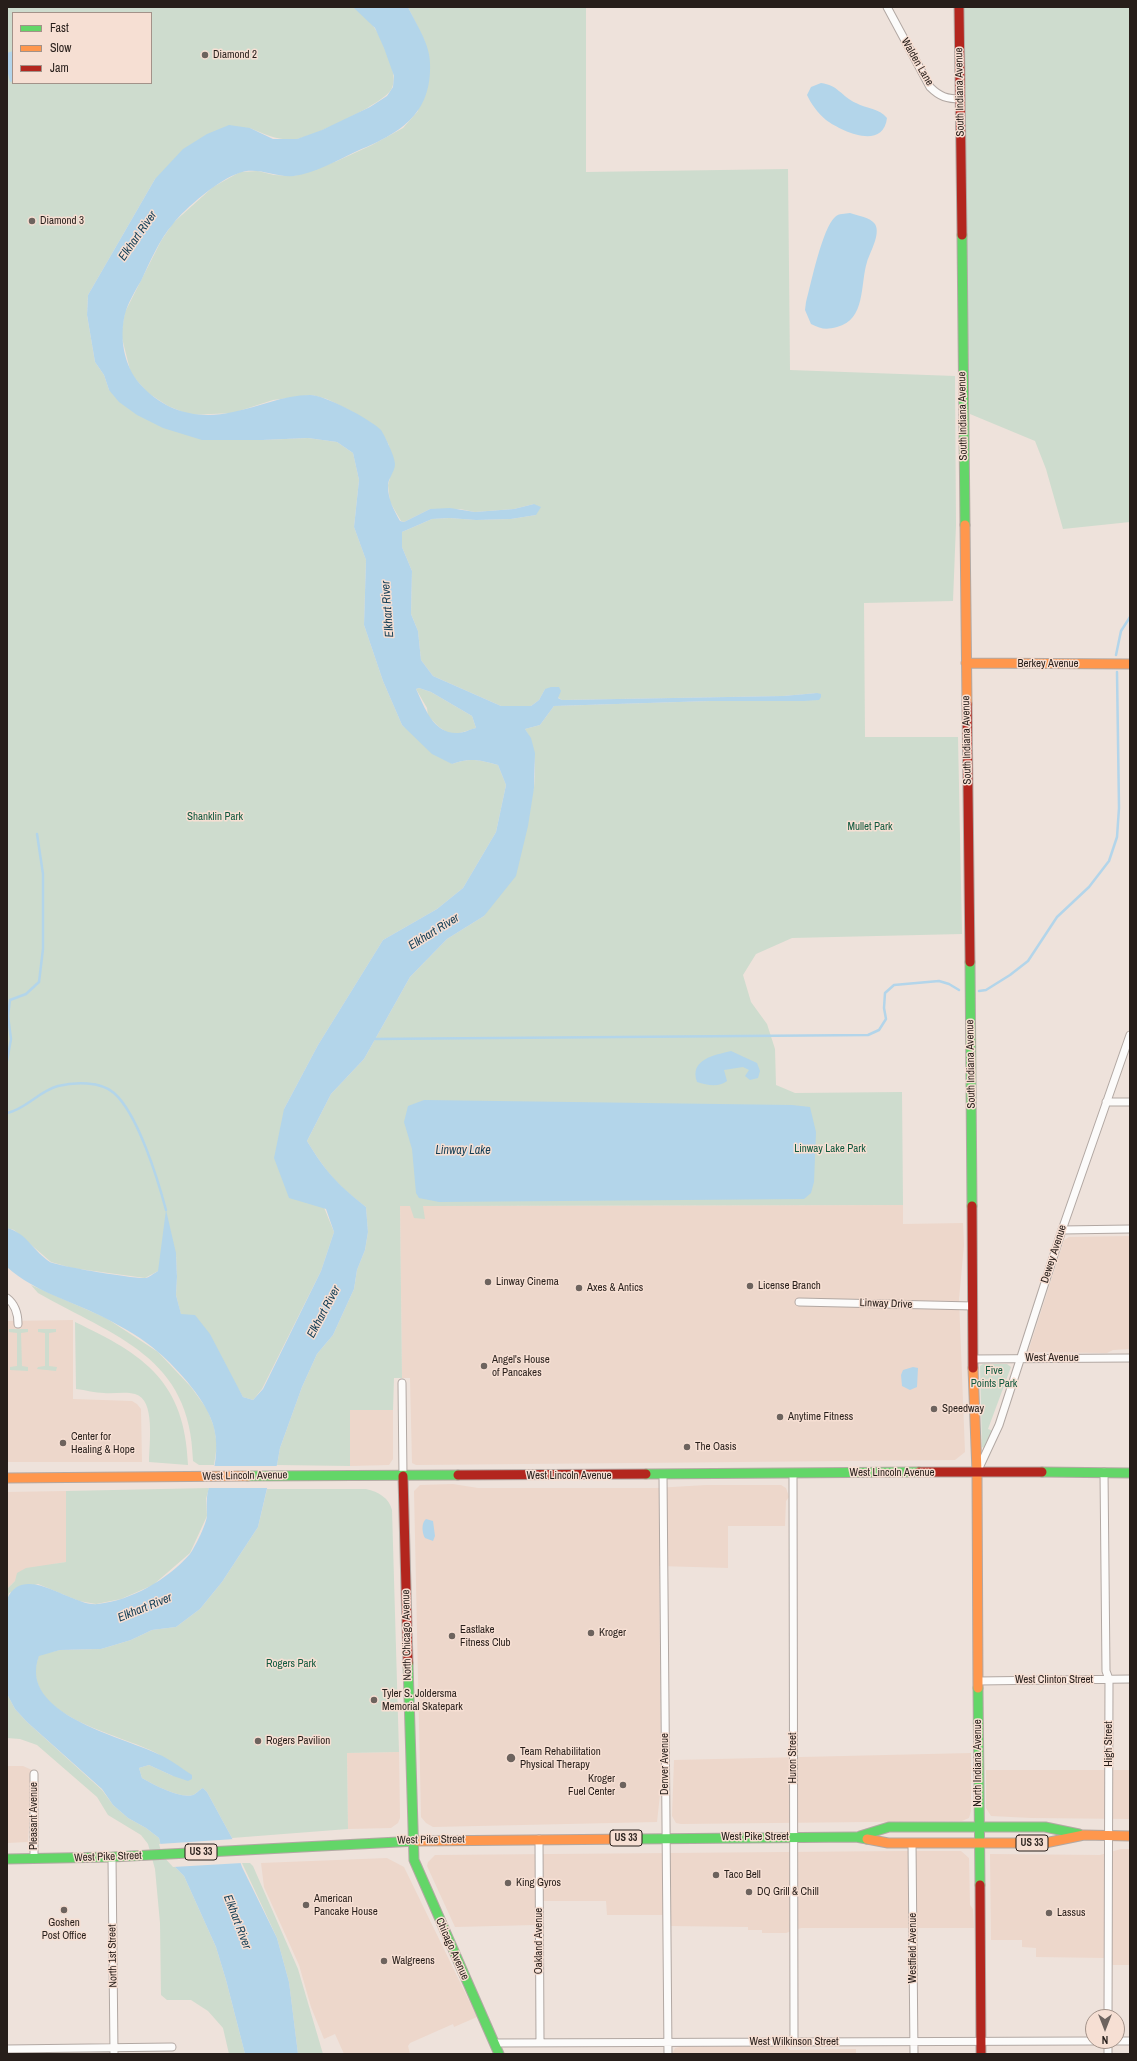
<!DOCTYPE html>
<style>
body{margin:0}
#map{position:relative;width:1137px;height:2061px;overflow:hidden;background:#eee2db;font-family:"Archivo Narrow",sans-serif}
canvas{display:block}
.frame{position:absolute;inset:0;border:8px solid #271e1a;pointer-events:none}
.legend{position:absolute;left:12px;top:12px;width:140px;height:72px;box-sizing:border-box;background:#f6dfd3;border:1px solid #a39289;margin:0;padding:5px 7px;list-style:none;font-size:12px;color:#271e1a}
.legend li{display:flex;align-items:center;gap:8px;height:20px}
.legend b{width:20px;border:1px solid #a39289}
.north{position:absolute;left:1085px;top:2009px;width:40px;height:40px;box-sizing:border-box;background:#f6dfd3;border:1px solid #a39289;border-radius:50%;rotate:180deg;font-size:11px;font-weight:700;line-height:16px;text-align:center;color:#271e1a}
.north::after{content:'';display:block;margin:auto;width:14px;height:18px;background:#6d635e;clip-path:polygon(50% 0,100% 100%,50% 72%,0 100%)}
</style>
<div id="map">
<canvas width="1137" height="2061"></canvas>
<div class="frame"></div>
<ul class="legend">
<li><b style="height:5px;background:#63d668"></b>Fast</li>
<li><b style="height:5px;background:#ff974d"></b>Slow</li>
<li><b style="height:5px;background:#b3261e"></b>Jam</li>
</ul>
<div class="north">N</div>
</div>
<script>
const c = document.querySelector('canvas').getContext('2d');
c.lineJoin = 'round';
function fillPath(path, color) { c.fillStyle = color; c.fill(path, 'evenodd'); }
function trace(path, color, width, dash) { c.strokeStyle = color; c.lineWidth = width; c.lineCap = dash ? 'butt' : 'round'; c.setLineDash(dash || []); c.stroke(path); }
function write(font, color, halo, rows, align = 'center') {
  c.font = font + ' "Archivo Narrow",sans-serif'; c.lineWidth = 3; c.setLineDash([]); c.textBaseline = 'middle'; c.strokeStyle = halo; c.fillStyle = color; for (const [text, x, y, turn = 0] of rows) {
    c.save(); c.translate(x, y); c.rotate((+turn || 0) * Math.PI / 180); c.textAlign = isNaN(turn) ? turn : align; if (halo) c.strokeText(text, 0, 0); c.fillText(text, 0, 0); c.restore();
  }
}
const built = new Path2D(`
 M903 1205V1224L963 1223 964 1245 959 1299 965 1452 955 1460 416 1465 412 1463 410 1378H402L400 1206Z
 M1130 1236V1349L1113 1350 1107 1353 1028 1352 1064 1240 1069 1237Z
 M73 1320V1399L132 1401 137 1404 141 1409 142 1462H7V1321Z
 M350 1410H393V1459L389 1465 350 1466Z
 M453 1484 478 1488H655L706 1485H781L786 1488 789 1497 786 1501 785 1526H728V1568L659 1566 661 1749V1785L657 1822 433 1827 426 1823 421 1817 414 1491 420 1485Z
 M66 1491V1562L54 1564 15 1581 7 1589V1492Z
 M399 1752 400 1818 398 1823 391 1828 348 1829 347 1753Z
 M971 1753V1811L969 1818 962 1821 681 1824 676 1823 672 1816 674 1760Z
 M7 1766H23L32 1770 28 1842 7 1843Z
 M986 1770H1130V1819L1031 1818 991 1816 986 1808Z
 M1121 1849H1130V1965H1113L1105 1958 1036 1957V1948L1022 1947V1940H991L990 1854 1100 1855Z
 M903 1851H961L969 1858 970 1905 973 1909 974 1928H801L786 1933H762V1930H748V1927L671 1926 670 1915H607L606 1901H535V1925L455 1927 427 1866 428 1862 435 1855Z
 M387 1858 404 1867 477 2017 454 2027 453 2024 410 2043 408 2046 410 2054H344L335 2034 324 2039 311 2007 299 1965 264 1887 261 1863Z
 M786 2046 790 2050 856 2049V2054H672L675 2048 679 2047Z`);
const green = new Path2D(`
 M7 7H353C366 13 376 29 382 41 387 54 398 75 392 88 386 103 314 136 297 139 279 141 266 135 250 128L155 179 88 295 87 315 95 362 104 375 109 390 262 440 308 438 337 442 353 453 359 480 354 527 366 560 364 625 383 681 402 725 452 764C470 757 480 760 498 765L506 785 496 832 463 888 437 909 383 940 318 1045 284 1109 334 1232 321 1271 262 1389 253 1400 243 1397 235 1384 181 1315 176 1295 177 1277 176 1254 158 1271 145 1278 72 1268 51 1262 14 1230 7 1228ZM13 13H151V83H13Z
 M408 7H586V172L788 169 790 370 955 376 956 525 953 601 864 603 865 737H958L962 934 792 938 756 954 743 975 751 1002 767 1024 775 1049 776 1085 795 1093 902 1092 903 1205 423 1206 425 1219 414 1218 410 1206H400L402 1378H394L393 1410H350V1466L277 1465 280 1448 302 1387 317 1354 333 1335 354 1289 357 1270 365 1250 368 1232 366 1207C337 1185 326 1172 307 1141L331 1094 364 1059 410 977 447 939 484 916 534 788C536 768 536 746 525 729L540 725 554 706 710 701 819 700 817 693 783 696 562 700 545 689 539 700 531 706H501L433 676 421 660 418 631 411 614 412 571 402 547V532L432 519 449 518 476 520 511 519 536 515 534 504 514 509 475 512 460 509H430L404 522 401 521 390 502 388 485 390 478 389 445 380 430 353 412 327 399 312 395 273 400 233 413 190 415 168 406 148 393 131 374 121 334 125 312 161 241 173 223 213 187 240 172 258 171 274 175 294 176 337 161 372 145 403 128 418 111 425 42Z
 M959 7H1130V522L1063 529 1046 469 1035 441 970 414Z
 M419 688 431 692 472 716 476 728 460 733H448L439 727 428 716 427 708 416 689Z
 M31 1285 106 1318 158 1352 191 1387 207 1409 214 1427 217 1445 214 1465H199L193 1461C191 1356 115 1337 38 1293Z
 M75 1322C145 1355 185 1382 188 1465L149 1462C149 1445 156 1399 135 1394 125 1391 114 1394 104 1393 95 1393 86 1390 76 1389Z
 M9 1329H28V1332L21 1333 22 1366 28 1367V1371L10 1370V1367L17 1366V1333L9 1332Z
 M38 1329H56V1332L49 1333V1366L57 1367 56 1371 37 1369 38 1367 45 1366V1333L38 1332Z
 M983 1364H1007L1011 1367 988 1429 993 1431 984 1448 982 1447 980 1366Z
 M209 1488 206 1499 207 1516 190 1553 153 1585 121 1599 96 1604 79 1601 38 1584 9 1593 7 1599V1589L15 1581 17 1573 26 1568 66 1562V1491Z
 M267 1489H366C379 1492 389 1498 392 1510L399 1752 347 1753 348 1829 232 1838 207 1792 203 1788C199 1790 196 1794 193 1795 181 1799 152 1784 142 1778L139 1768 149 1765 173 1776C169 1770 164 1757 158 1754 121 1733 16 1717 39 1655L60 1650 101 1649 131 1640 152 1630 176 1627 200 1609 222 1582 258 1527Z
 M7 1694 15 1709 27 1722 102 1790 113 1805 128 1818 146 1828 159 1838 163 1855 184 1876 216 1947 226 1980 245 2054H229L223 2028 208 2011 191 2000H167L161 1995 160 1923 155 1869 148 1844 141 1835 108 1815 97 1797 37 1745 20 1739 7 1738Z
 M242 1863H250L253 1866 298 1969 323 2054H298L289 1982 277 1938Z`);
const water = new Path2D(`
 M353 7H408C416 24 430 44 430 63 432 116 398 134 355 152 336 161 315 173 294 176 276 178 257 166 239 173 220 179 185 208 173 224 159 240 150 262 141 281 135 291 128 303 125 314 119 338 124 366 140 384 165 412 198 420 233 412 259 407 283 395 310 395 325 395 370 419 381 430 385 436 395 457 395 464 395 472 388 478 388 486 388 500 394 510 400 521L404 522 430 509 450 508 475 512 514 509 534 504 541 507 536 515 511 519 476 520 449 518 432 519 402 532V547L412 571 411 614 418 631 421 660 433 676 501 706H531L539 700 545 689 551 687H559L561 691 558 698 562 700 783 696 817 693 821 694V697L819 700 804 701H710L554 706 540 725 525 729 531 738 535 753 534 788 528 826 516 876 484 916 447 939 410 977 364 1059 331 1094 307 1141C326 1172 337 1184 366 1207L368 1232 365 1250 357 1270 354 1289 333 1335 317 1354 302 1387 280 1448 277 1465 269 1480 258 1527 222 1582 200 1609 176 1627 152 1630 131 1640 101 1649 60 1650 39 1656C17 1714 121 1736 158 1754 170 1759 181 1768 192 1775V1779L188 1781 173 1776 149 1765 139 1768 142 1778C152 1784 181 1799 193 1795 196 1794 199 1790 203 1788L207 1792 232 1838 242 1867 277 1938 289 1982 298 2054H245L226 1980 216 1947 184 1876 163 1855 159 1838 146 1828 128 1818 113 1805 102 1789 27 1722 15 1709 7 1694V1599C24 1561 72 1607 98 1604 132 1600 167 1580 190 1554 195 1547 207 1523 207 1515 207 1506 206 1500 208 1491 215 1471 219 1448 214 1428 208 1402 178 1369 158 1352 144 1339 124 1328 107 1319 73 1301 36 1293 7 1267V1228C27 1233 34 1252 50 1262 58 1266 135 1279 145 1278 149 1278 154 1273 158 1271L166 1210 176 1253 177 1277 176 1295 181 1314 195 1315 210 1334 243 1397 253 1400 263 1389 321 1271 334 1232 326 1209 289 1198 274 1158 284 1109 318 1045 383 940 437 909 463 888 496 832 506 785 498 765C480 760 470 757 452 764L432 754 402 725 383 681 364 625 366 560 354 527 359 480 353 453 337 442 308 438 262 440H202L163 428 137 415 119 402 109 390 104 375 95 362 87 315 88 295 155 179 183 149 207 134 229 125 250 128 273 139H297L322 130 370 107 387 96 393 87 394 76 384 48 375 28ZM419 688 431 692 472 716 476 728C470 729 464 733 458 733 433 734 425 708 416 689Z
 M13 51V81L10 82 7 69V53Z
 M821 83C838 85 841 96 856 103 867 109 879 108 887 118 883 151 841 131 826 120 818 113 811 104 807 95L811 87Z
 M850 213C858 216 870 217 875 224 881 234 870 252 867 262 860 284 866 320 837 327 826 330 821 329 811 324L805 310 806 302C811 284 822 229 835 217 839 213 845 214 850 213Z
 M731 1051 757 1063 760 1071 758 1078 750 1080 745 1076 749 1070 743 1067 724 1070 727 1081C718 1088 707 1085 697 1082 689 1059 715 1055 731 1051Z
 M424 1100 792 1105 810 1107 816 1132 814 1182 811 1193 804 1199 439 1202 419 1198 416 1193 412 1149 404 1122 408 1106Z
 M913 1367 918 1368 917 1387 910 1390 902 1386 901 1375 903 1370Z
 M426 1519 433 1521 435 1536 433 1541 425 1538C422 1533 421 1523 426 1519Z`);
const pier = new Path2D(`
 M212 1466H278L270 1488H207Z
 M235 1839 242 1863 173 1867 162 1855 159 1844Z`);
const stream = new Path2D(`
 M1116 655 1121 631 1130 617
 M979 991 986 990 1010 975 1028 961 1057 917 1089 887 1109 861 1117 837 1119 808 1117 672
 M372 1039 868 1035 879 1030 886 1019 884 1008 885 993 894 985 939 981 949 984 959 990
 M7 1061 11 1039 8 1016 10 1000 26 994 39 982 43 949V874L37 834
 M7 1113C26 1109 39 1091 58 1086 74 1082 101 1081 114 1093 138 1114 158 1180 166 1210`);
const street = new Path2D(`
 M887 7 930 87C940 97 947 99 961 99
 M1106 1102H1130
 M1062 1230 1130 1229
 M7 1298C16 1305 18 1314 18 1324
 M799 1302 973 1306
 M973 1359 1130 1358
 M402 1383 403 1476
 M978 1470 999 1425 1062 1230 1130 1035
 M1104 1472 1106 1671 1109 1679 1108 2017
 M793 1473 794 2042
 M663 1475 668 2054
 M978 1681 1130 1679
 M34 1774V1859
 M539 1839 540 2043
 M912 1843 914 2054
 M112 1857 114 2054
 M494 2043 1093 2041
 M7 2049 172 2047
 M1108 2054V2041H1130`);
const fast = new Path2D(`
 M962 235 965 525
 M970 962 972 1206
 M1042 1472 1130 1473
 M646 1474 919 1472
 M248 1476 458 1475
 M408 1663 414 1860 499 2054
 M978 1688 980 1885
 M860 1836 889 1827H1045L1079 1834
 M637 1839 856 1837 867 1839
 M7 1859 112 1857 417 1841`);
const slow = new Path2D(`
 M965 525 967 704
 M966 663 1130 664
 M973 1368 977 1472 978 1688
 M7 1478 248 1476
 M867 1839 888 1843H1045L1084 1835 1130 1836
 M417 1841 637 1839`);
const jam = new Path2D(`
 M959 7 962 235
 M967 704 970 962
 M972 1206 973 1368
 M919 1472H1042
 M458 1475 646 1474
 M403 1476 408 1663
 M980 1885 981 2054`);
const markers = [
 [205,55,4,"#6d635e"],
 [32,221,4,"#6d635e"],
 [488,1282,4,"#6d635e"],
 [750,1286,4,"#6d635e"],
 [579,1288,4,"#6d635e"],
 [484,1366,4,"#6d635e"],
 [934,1409,4,"#6d635e"],
 [780,1417,4,"#6d635e"],
 [63,1443,4,"#6d635e"],
 [687,1447,4,"#6d635e"],
 [591,1633,4,"#6d635e"],
 [452,1636,4,"#6d635e"],
 [374,1700,4,"#6d635e"],
 [258,1741,4,"#6d635e"],
 [511,1758,5,"#6d635e"],
 [623,1785,4,"#6d635e"],
 [716,1875,4,"#6d635e"],
 [508,1883,4,"#6d635e"],
 [749,1892,4,"#6d635e"],
 [306,1905,4,"#6d635e"],
 [64,1910,4,"#6d635e"],
 [1049,1913,4,"#6d635e"],
 [384,1961,4,"#6d635e"]
];
const shields = [
 [626,1838,32],
 [1032,1843,32],
 [201,1852,32]
];
const shieldNames = [
 ["US 33",626,1838],
 ["US 33",1032,1843],
 ["US 33",201,1852]
];
const poiNames = [
 ["Diamond 2",213,55],
 ["Diamond 3",40,221],
 ["Linway Cinema",496,1282],
 ["License Branch",758,1286],
 ["Axes & Antics",587,1288],
 ["Angel's House",492,1360],
 ["of Pancakes",492,1373],
 ["Speedway",942,1409],
 ["Anytime Fitness",788,1417],
 ["Center for",71,1437],
 ["Healing & Hope",71,1450],
 ["The Oasis",695,1447],
 ["Eastlake",460,1630],
 ["Fitness Club",460,1643],
 ["Kroger",599,1633],
 ["Tyler S. Joldersma",382,1694],
 ["Memorial Skatepark",382,1707],
 ["Rogers Pavilion",266,1741],
 ["Team Rehabilitation",520,1752],
 ["Physical Therapy",520,1765],
 ["Kroger",615,1779,"right"],
 ["Fuel Center",615,1792,"right"],
 ["Taco Bell",724,1875],
 ["King Gyros",516,1883],
 ["DQ Grill & Chill",757,1892],
 ["American",314,1899],
 ["Pancake House",314,1912],
 ["Lassus",1057,1913],
 ["Goshen",64,1923,"center"],
 ["Post Office",64,1936,"center"],
 ["Walgreens",392,1961]
];
const streetNames = [
 ["Walden Lane",917,62,60],
 ["South Indiana Avenue",960,92,-91],
 ["South Indiana Avenue",963,416,-91],
 ["Berkey Avenue",1048,664],
 ["South Indiana Avenue",967,740,-91],
 ["South Indiana Avenue",971,1064,-91],
 ["Dewey Avenue",1054,1254,-72],
 ["Linway Drive",886,1304,2],
 ["West Avenue",1052,1358],
 ["West Lincoln Avenue",892,1473],
 ["West Lincoln Avenue",245,1476,-1],
 ["West Lincoln Avenue",569,1476],
 ["North Chicago Avenue",407,1635,-91],
 ["West Clinton Street",1054,1680],
 ["High Street",1109,1744,-90],
 ["Huron Street",793,1758,-90],
 ["North Indiana Avenue",978,1763,-90],
 ["Denver Avenue",665,1764,-90],
 ["Pleasant Avenue",34,1816,-90],
 ["West Pike Street",755,1837],
 ["West Pike Street",431,1840,-1],
 ["West Pike Street",108,1857,-2],
 ["Oakland Avenue",539,1941,-90],
 ["Westfield Avenue",913,1948,-90],
 ["Chicago Avenue",452,1949,66],
 ["North 1st Street",113,1956,-91],
 ["West Wilkinson Street",794,2042]
];
const parkNames = [
 ["Shanklin Park",215,817],
 ["Mullet Park",870,827],
 ["Linway Lake Park",830,1149],
 ["Five",994,1371],
 ["Points Park",994,1384],
 ["Rogers Park",291,1664]
];
const waterNames = [
 ["Elkhart River",138,236,-55],
 ["Elkhart River",388,609,-94],
 ["Elkhart River",434,932,-32],
 ["Linway Lake",463,1151],
 ["Elkhart River",324,1312,-62],
 ["Elkhart River",145,1608,-22],
 ["Elkhart River",237,1922,69]
];
fillPath(built, '#edd7cb');
fillPath(green, '#cedcce');
fillPath(water, '#b3d5ea');
fillPath(pier, '#eee2db');
trace(stream, '#b3d5ea', 2.5);
trace(street, '#b2a8a3', 9);
trace(fast, '#b2a8a3', 11);
trace(slow, '#b2a8a3', 11);
trace(jam, '#b2a8a3', 11);
trace(street, '#fcfbfa', 7);
trace(fast, '#63d668', 9);
trace(slow, '#ff974d', 9);
trace(jam, '#b3261e', 9);
for (const [x, y, r, color] of markers) { const dot = new Path2D(); dot.arc(x, y, r, 0, 2 * Math.PI); c.fillStyle = color; c.fill(dot); trace(dot, '#f6dfd3', 1.5); }
for (const [x, y, w] of shields) { const box = new Path2D(); box.roundRect(x - w / 2, y - 8, w, 16, 3); c.fillStyle = '#f6dfd3'; c.fill(box); trace(box, '#271e1a', 1); }
write('bold 10px', '#271e1a', null, shieldNames);
write('11px', '#271e1a', '#f6dfd3', poiNames, 'left');
write('11px', '#271e1a', '#f6dfd3', streetNames);
write('11px', '#125a3f', '#f6dfd3', parkNames);
write('italic 12px', '#123d55', '#f6dfd3', waterNames);
</script>
